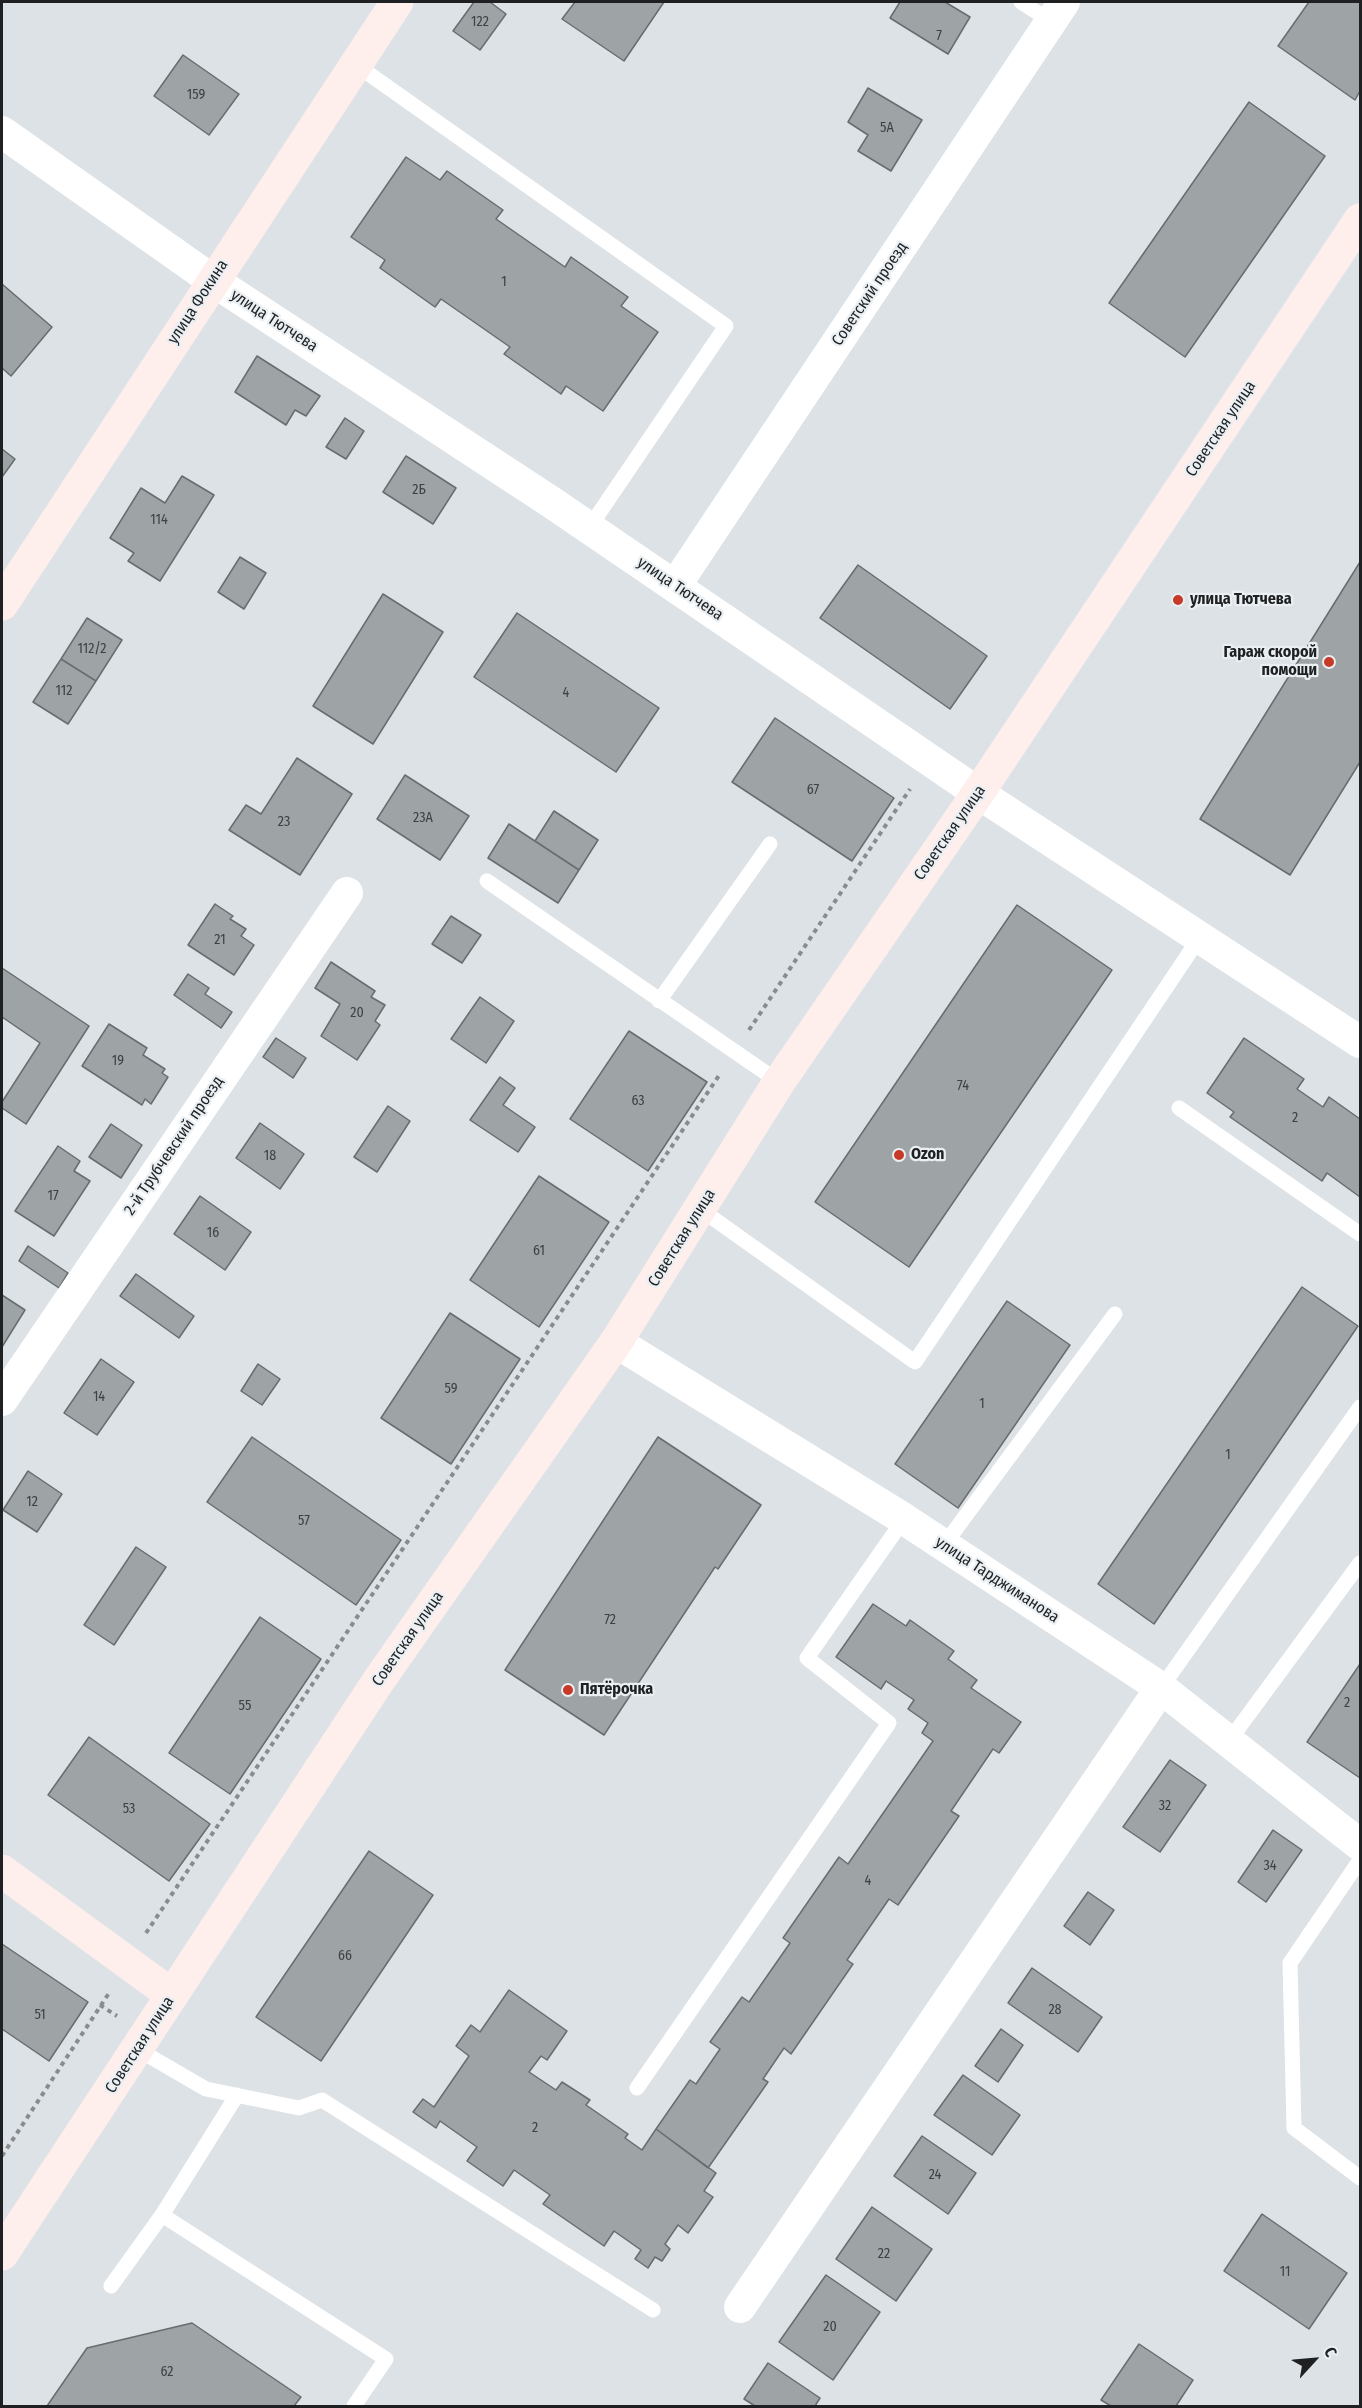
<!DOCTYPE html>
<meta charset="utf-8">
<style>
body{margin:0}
#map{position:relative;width:1362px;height:2408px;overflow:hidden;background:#dde2e6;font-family:"Fira Sans Condensed",sans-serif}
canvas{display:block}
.frame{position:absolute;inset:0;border:3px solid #1e2021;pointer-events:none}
.north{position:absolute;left:1284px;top:2330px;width:60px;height:60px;-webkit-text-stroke:4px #eaeff3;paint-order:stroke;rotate:64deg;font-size:16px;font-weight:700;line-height:24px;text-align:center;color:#1e2021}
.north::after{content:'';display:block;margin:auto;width:21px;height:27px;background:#1e2021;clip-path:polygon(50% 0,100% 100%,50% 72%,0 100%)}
</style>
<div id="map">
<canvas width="1362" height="2408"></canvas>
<div class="frame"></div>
<div class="north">С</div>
</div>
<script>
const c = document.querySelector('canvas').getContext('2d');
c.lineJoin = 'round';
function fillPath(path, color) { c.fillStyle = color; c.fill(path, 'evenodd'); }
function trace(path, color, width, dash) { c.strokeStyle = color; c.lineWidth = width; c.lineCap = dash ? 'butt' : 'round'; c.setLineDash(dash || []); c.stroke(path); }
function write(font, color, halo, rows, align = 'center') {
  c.font = font + ' "Fira Sans Condensed",sans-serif'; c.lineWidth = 4.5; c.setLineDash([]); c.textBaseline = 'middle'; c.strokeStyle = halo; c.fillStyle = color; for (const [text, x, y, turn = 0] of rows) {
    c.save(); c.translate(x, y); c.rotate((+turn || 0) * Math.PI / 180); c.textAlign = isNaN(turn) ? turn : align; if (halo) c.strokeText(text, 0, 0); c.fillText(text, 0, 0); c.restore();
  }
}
const building = new Path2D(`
 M474 2H490L506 14 480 50 453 31Z
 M575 2H664L624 61 562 19Z
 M900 2H945L970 17 948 54 890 18Z
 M1309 2H1360V91L1355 100 1278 46Z
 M183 55 239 94 209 135 154 96Z
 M868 88 922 120 891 171 858 151 868 135 848 122Z
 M1249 102 1325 156 1185 357 1109 303Z
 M406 157 440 180 447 171 503 210 496 219 565 267 571 257 628 297 621 306 658 332 603 411 566 386 561 394 504 354 510 347 441 299 435 307 380 268 385 260 351 237Z
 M2 284 52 327 11 376 2 368Z
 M257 356 320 396 306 416 295 410 286 425 235 392Z
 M345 418 364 431 346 459 326 447Z
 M2 449 15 459 2 477Z
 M406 456 456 488 433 524 383 492Z
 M182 476 214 495 160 581 128 561 134 553 110 538 141 488 165 503Z
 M240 557 266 573 244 609 218 592Z
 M1360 562V762L1290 875 1200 819Z
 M858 565 987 656 950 709 820 618Z
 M383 594 443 632 373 744 313 706Z
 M517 613 659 708 616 772 474 677Z
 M87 618 122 640 96 681 61 659Z
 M61 659 96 681 68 724 33 702Z
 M775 718 894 798 852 861 732 782Z
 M297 758 352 794 300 875 229 830 246 805 261 814Z
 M405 775 469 816 440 860 377 819Z
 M554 811 598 840 579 870 535 841Z
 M509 824 579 870 558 903 488 858Z
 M215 904 233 916 230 919 246 929 241 936 254 945 234 975 188 945Z
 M1017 905 1112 970 909 1267 815 1202Z
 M451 916 481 935 462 963 432 944Z
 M331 962 375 991 371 997 385 1005 375 1021 380 1025 357 1060 321 1036 340 1004 315 988Z
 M2 968 89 1026 26 1124 2 1108V1102L40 1043 2 1017Z
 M188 974 209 988 205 994 232 1012 221 1028 174 995Z
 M480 997 514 1021 486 1063 451 1039Z
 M109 1024 147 1048 143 1055 165 1069 162 1073 168 1077 151 1104 145 1099 142 1105 82 1066Z
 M629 1031 707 1082 648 1171 570 1119Z
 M276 1038 306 1058 293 1078 263 1057Z
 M1244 1038 1304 1079 1297 1089 1323 1107 1329 1097 1360 1119V1197L1327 1173 1322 1181 1230 1117 1234 1112 1207 1093Z
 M500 1077 515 1088 503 1105 535 1127 518 1152 470 1120Z
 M388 1106 410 1121 377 1172 354 1157Z
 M260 1123 304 1154 280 1189 236 1158Z
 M111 1124 142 1145 121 1178 89 1157Z
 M58 1146 80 1161 74 1171 90 1181 54 1236 15 1211Z
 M539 1176 609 1222 539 1327 470 1280Z
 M200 1196 251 1232 225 1270 174 1234Z
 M28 1246 68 1273 59 1288 19 1261Z
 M136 1274 194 1316 179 1338 120 1296Z
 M1302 1287 1358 1326 1154 1624 1098 1584Z
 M2 1295 25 1310 2 1347Z
 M1007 1301 1070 1345 958 1508 895 1464Z
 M450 1313 520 1359 451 1464 381 1418Z
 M101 1359 134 1382 97 1435 64 1413Z
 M258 1364 280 1379 262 1405 241 1391Z
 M252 1437 401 1540 356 1605 207 1502Z
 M658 1437 761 1505 718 1569 715 1567 604 1735 505 1670Z
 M28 1471 62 1494 37 1532 3 1510Z
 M136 1547 166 1567 114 1645 84 1625Z
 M873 1604 906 1626 910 1620 954 1651 948 1659 977 1680 971 1688 1021 1722 999 1753 993 1749 951 1811 959 1816 898 1905 889 1899 847 1960 853 1964 791 2054 784 2048 763 2079 768 2082 708 2168 656 2129 690 2080 696 2084 720 2049 710 2042 742 1997 749 2002 790 1943 783 1938 839 1857 848 1864 933 1741 922 1733 928 1723 908 1709 914 1700 886 1681 881 1689 836 1657Z
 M260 1617 321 1659 230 1794 169 1753Z
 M1360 1664V1778L1307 1742Z
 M89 1737 210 1824 169 1881 48 1795Z
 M1170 1760 1206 1785 1160 1852 1123 1827Z
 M1273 1830 1302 1850 1266 1902 1238 1882Z
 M369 1851 433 1895 321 2061 256 2017Z
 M1088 1892 1114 1910 1090 1945 1064 1926Z
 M2 1944 88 2002 49 2061 2 2029Z
 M1032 1968 1102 2017 1078 2052 1008 2003Z
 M509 1990 567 2031 547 2060 541 2056 529 2072 556 2090 562 2082 590 2100 586 2105 628 2134 625 2138 642 2150 656 2129 716 2173 704 2191 713 2197 688 2233 678 2225 665 2244 670 2249 662 2261 655 2257 648 2268 635 2259 641 2250 614 2231 604 2246 543 2204 550 2195 514 2170 503 2186 467 2161 477 2147 440 2121 436 2128 413 2112 423 2099 434 2107 469 2056 456 2046 471 2025 480 2032Z
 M1001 2029 1023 2045 998 2082 975 2066Z
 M963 2075 1020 2115 992 2155 934 2115Z
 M922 2136 976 2173 948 2214 894 2176Z
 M872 2207 932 2249 896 2301 836 2259Z
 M1262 2214 1347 2273 1309 2329 1224 2271Z
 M826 2275 880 2312 833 2380 779 2342Z
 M192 2323 301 2397 294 2406H47L87 2348Z
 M1139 2344 1193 2380 1176 2406H1111L1101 2400Z
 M768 2363 820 2398 815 2406H755L744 2399Z`);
const path = new Path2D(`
 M749 1030 910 789
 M146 1933 720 1074
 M100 2005 117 2016
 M2 2156 109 1993`);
const lane = new Path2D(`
 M1021 2 1052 22
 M355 64 726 326 589 528
 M487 881 779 1082
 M659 1001 770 844
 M1179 1108 1360 1234
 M700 1209 915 1362 1200 937
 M944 1545 1115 1314
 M1161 1688 1360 1407
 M1229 1741 1360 1563
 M1360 1860 1290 1963 1294 2128 1360 2178
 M137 2049 206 2089 299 2108 322 2100 653 2310
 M637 2088 889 1723 807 1658 904 1519
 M237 2095 162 2215 386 2359 354 2406
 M111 2286 162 2215`);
const street = new Path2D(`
 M2 132 212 280 551 502 978 793 1360 1042
 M675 586 1064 2
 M616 1342 904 1519 1161 1688 1360 1845
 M2 1400 347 893
 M740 2307 1161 1688`);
const secondary = new Path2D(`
 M2 604 397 2
 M2 1871 172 1995
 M2 2254 379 1680 616 1342 779 1082 978 793 1360 220`);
const markers = [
 [1178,600,6,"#c63a27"],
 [1329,662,6,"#c63a27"],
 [899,1155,6,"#c63a27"],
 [568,1690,6,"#c63a27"]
];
const numberNames = [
 ["122",480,22],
 ["7",939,36],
 ["159",196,95],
 ["5А",887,128],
 ["1",504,282],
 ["2Б",419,490],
 ["114",159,520],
 ["112/2",92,649],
 ["112",64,691],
 ["4",566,693],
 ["67",813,790],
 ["23А",423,818],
 ["23",284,822],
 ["21",220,940],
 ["20",357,1013],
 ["19",118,1061],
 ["74",963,1086],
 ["63",638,1101],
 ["2",1295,1118],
 ["18",270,1156],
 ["17",53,1196],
 ["16",213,1233],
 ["61",539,1251],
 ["59",451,1389],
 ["14",99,1397],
 ["1",982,1404],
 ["1",1228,1455],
 ["12",32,1502],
 ["57",304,1521],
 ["72",610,1620],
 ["2",1347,1703],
 ["55",245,1706],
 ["32",1165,1806],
 ["53",129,1809],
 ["34",1270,1866],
 ["4",868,1881],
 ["66",345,1956],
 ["28",1055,2010],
 ["51",40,2015],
 ["2",535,2128],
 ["24",935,2175],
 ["22",884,2254],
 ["11",1285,2272],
 ["20",830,2327],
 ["62",167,2372]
];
const streetNames = [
 ["Советский проезд",870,294,-56],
 ["улица Фокина",198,302,-57],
 ["улица Тютчева",274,321,33],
 ["Советская улица",1221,429,-56],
 ["улица Тютчева",680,589,34],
 ["Советская улица",950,833,-55],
 ["2-й Трубчевский проезд",174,1146,-56],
 ["Советская улица",682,1238,-58],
 ["улица Тарджиманова",997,1580,33],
 ["Советская улица",408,1639,-55],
 ["Советская улица",140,2045,-57]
];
const poiNames = [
 ["улица Тютчева",1190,600],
 ["Гараж скорой",1317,653,"right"],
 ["помощи",1317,671,"right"],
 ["Ozon",911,1155],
 ["Пятёрочка",580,1690]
];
fillPath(building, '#9ea3a6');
trace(building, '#676c6f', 1.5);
trace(path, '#898c8f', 4, [4.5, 4.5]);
trace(lane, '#fff', 15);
trace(street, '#fff', 32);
trace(secondary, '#feefec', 33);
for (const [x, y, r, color] of markers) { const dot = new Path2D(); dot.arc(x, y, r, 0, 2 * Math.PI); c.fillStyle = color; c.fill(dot); trace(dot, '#eaeff3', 2); }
write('14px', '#3e4142', null, numberNames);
write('16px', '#1e2021', '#eaeff3', streetNames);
write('bold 16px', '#1e2021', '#eaeff3', poiNames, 'left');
</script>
